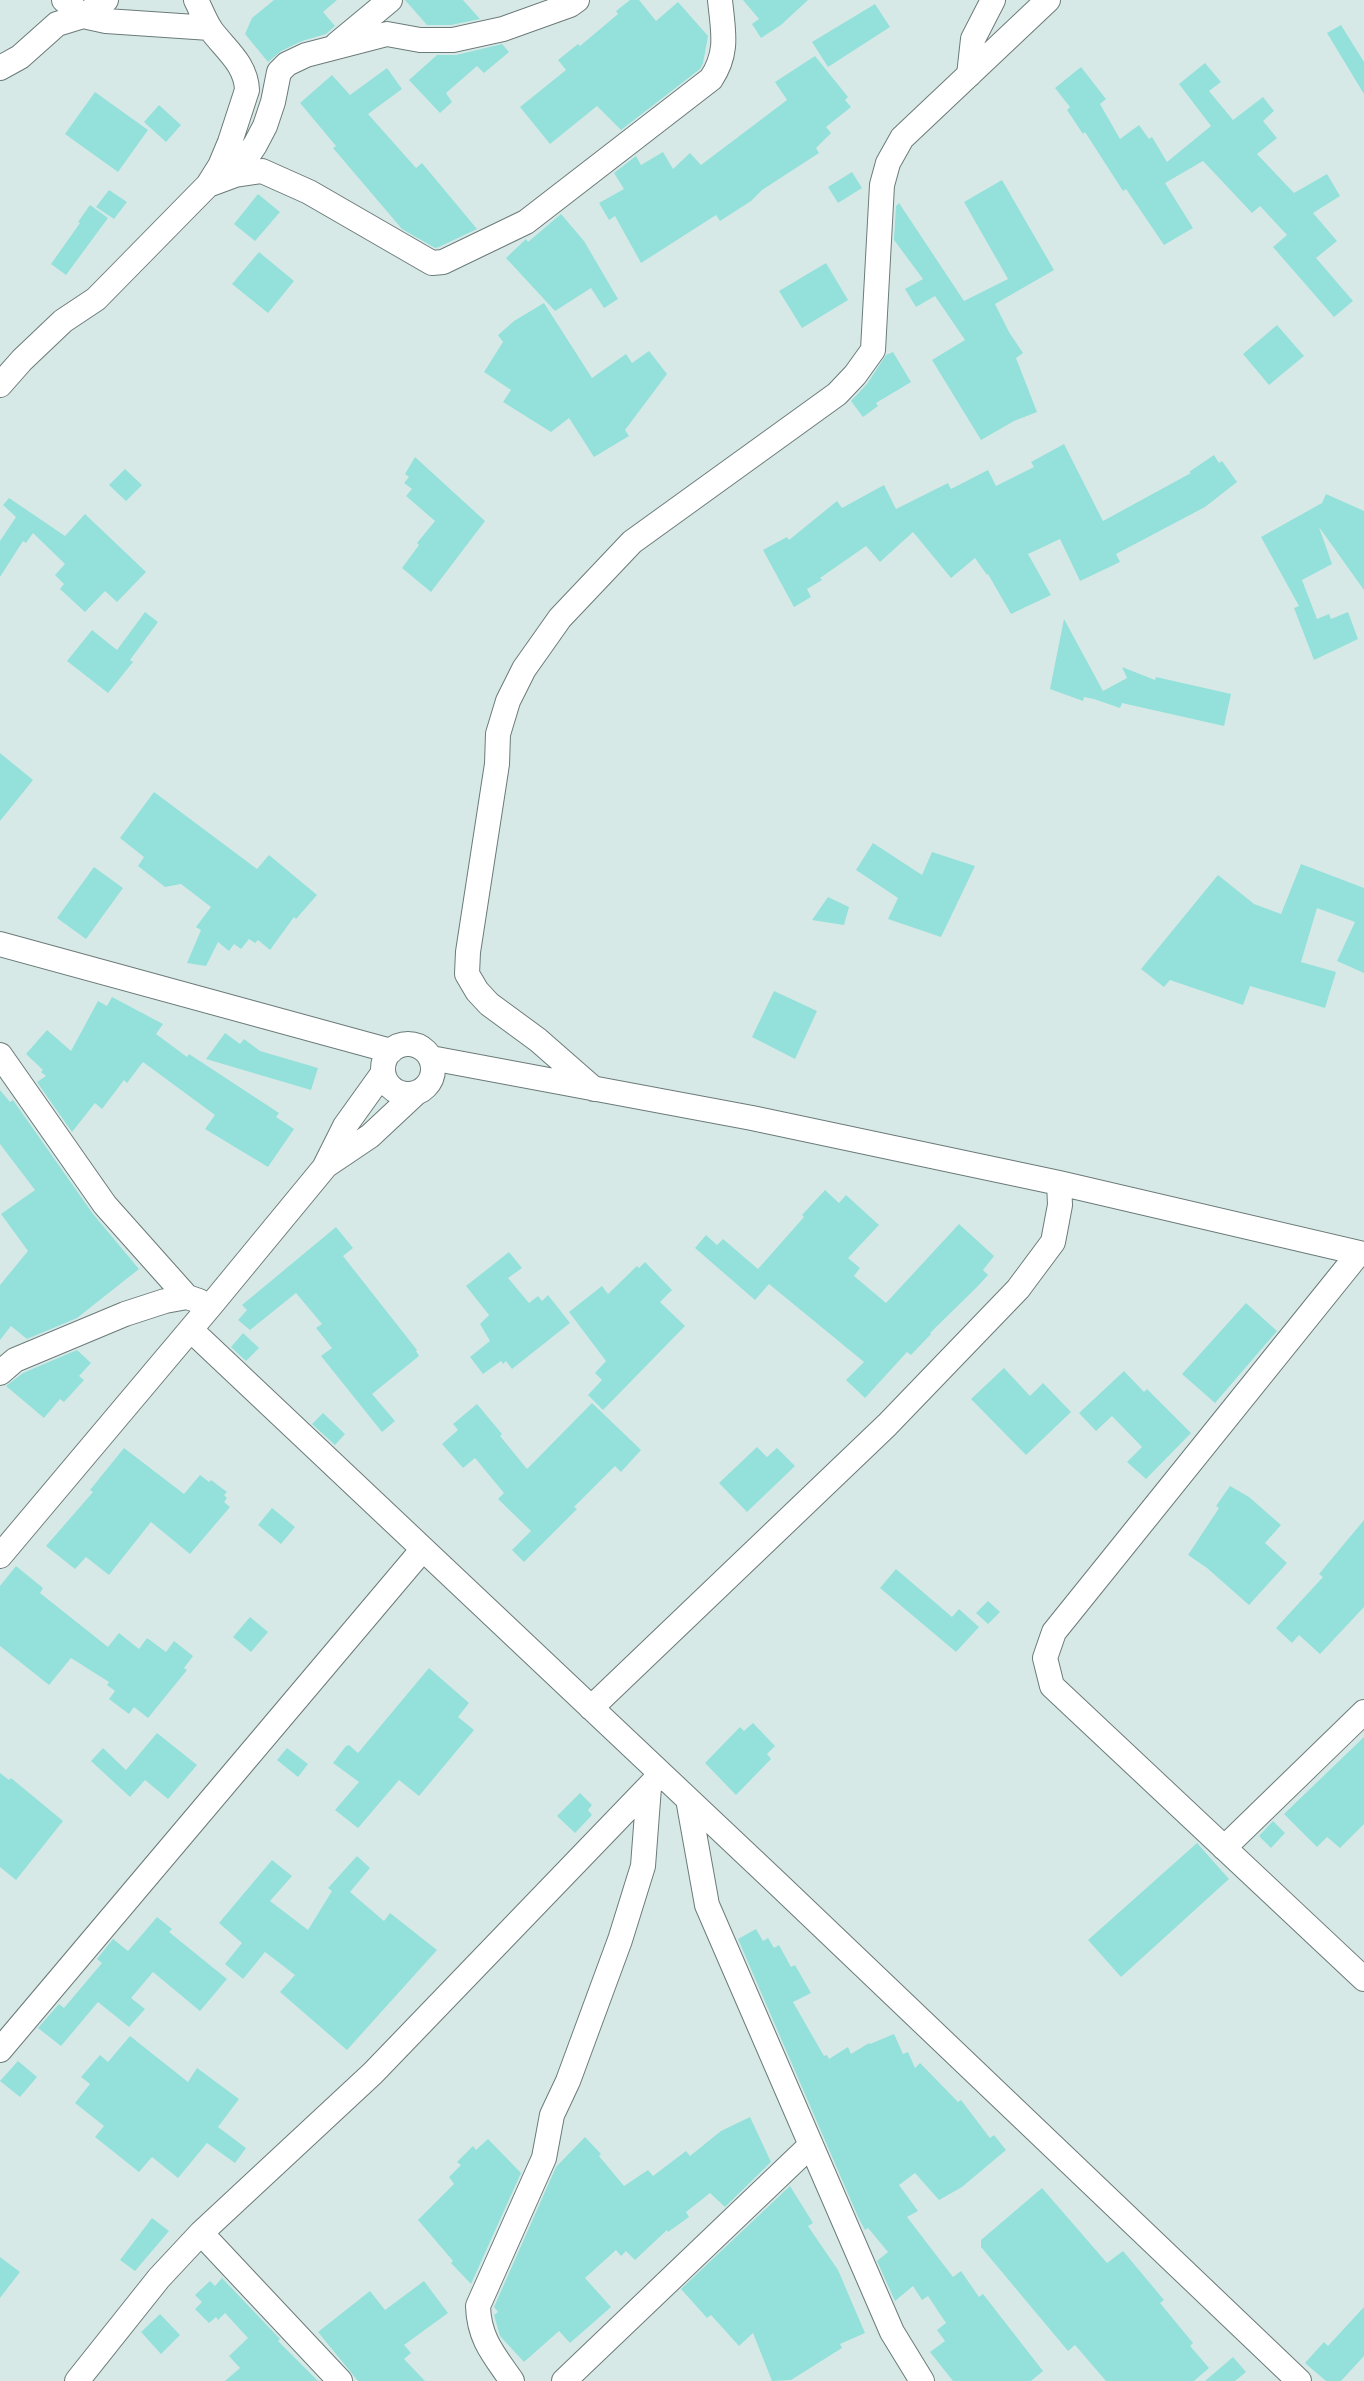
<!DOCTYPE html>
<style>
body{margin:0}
canvas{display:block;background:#d7e9e7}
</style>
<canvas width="1364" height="2381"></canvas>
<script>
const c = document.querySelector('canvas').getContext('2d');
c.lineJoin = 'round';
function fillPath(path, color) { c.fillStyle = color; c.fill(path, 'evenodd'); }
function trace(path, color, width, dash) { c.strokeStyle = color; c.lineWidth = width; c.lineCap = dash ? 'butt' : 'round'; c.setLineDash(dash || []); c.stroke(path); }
const building = new Path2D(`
 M274 0H337L323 12 335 26 326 34 302 41 281 51 268 62 245 34 252 18Z
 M405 0H463L480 19 451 25H427Z
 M630 0H639L656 21 678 2 708 36 703 63 700 69 621 130 597 106 550 144 520 107 566 70 558 60 578 44 580 46 618 14 616 11Z
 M743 0H808L781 25 761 38 752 24 759 19Z
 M875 4 890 27 828 67 812 42Z
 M1341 25 1364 62V94L1327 33Z
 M502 44 509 52 484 73 477 66 446 93 452 102 440 113 409 80 437 55H456Z
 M815 56 848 97 845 100 851 107 826 127 831 133 816 148 819 153 762 190 751 201 720 221 716 215 641 263 615 216 609 220 599 203 624 189 614 173 636 156 641 165 663 152 673 169 690 153 701 165 787 100 775 82Z
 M1205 63 1221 82 1209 91 1233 120 1263 97 1274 111 1263 121 1277 138 1257 154 1294 193 1327 174 1340 196 1313 213 1337 241 1316 258 1353 301 1334 317 1273 247 1287 235 1260 206 1252 213 1203 161 1165 183 1193 228 1164 245 1126 189 1123 191 1085 132 1083 134 1067 110 1070 107 1055 88 1081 67 1106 99 1100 104 1120 139 1139 125 1149 139 1152 137 1167 162 1211 126 1179 84Z
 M387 68 402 89 368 114 416 168 422 163 477 229 439 247 435 248 402 229 333 148 336 146 300 103 332 75 350 95Z
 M95 92 148 130 118 172 65 134Z
 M159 105 181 125 166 142 144 122Z
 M852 172 862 188 838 203 828 187Z
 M1002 180 1054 270 995 304 1009 332 1023 353 1016 358 1037 412 1014 421 981 440 932 360 965 340 935 296 916 307 905 289 923 279 894 240 896 206 899 203 964 301 1008 279 964 202Z
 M109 190 127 202 114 219 96 207Z
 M258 194 280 212 255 241 234 224Z
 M90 205 108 218 66 275 51 264 80 223 78 222Z
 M561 214 584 241 618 299 604 308 591 288 555 311 506 258 526 239 528 242Z
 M259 252 294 281 268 313 232 284Z
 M826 263 848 300 802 328 779 291Z
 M544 303 592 378 626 354 632 363 649 351 667 374 625 430 629 436 594 457 569 418 551 432 503 402 511 390 484 372 503 342 498 335 514 321Z
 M1277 325 1304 356 1269 385 1243 354Z
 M893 352 911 382 876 403 878 406 863 417 851 401 867 384 886 355Z
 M1064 444 1103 521 1191 473 1189 472 1214 455 1219 463 1222 461 1237 482 1205 507 1116 554 1120 562 1080 581 1060 539 1028 554 1051 595 1011 614 988 574 987 575 975 558 951 578 913 532 880 562 866 546 820 578 822 580 807 589 811 597 794 607 763 550 787 537 789 540 837 501 842 508 884 485 896 509 948 483 951 489 988 470 996 486 1034 467 1031 462Z
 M415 457 485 521 431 592 402 568 419 545 417 543 435 521 406 496 412 489 404 483 409 477 405 474Z
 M125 469 142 485 126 501 109 485Z
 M1326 494 1364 511V590L1319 527 1332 564 1302 580 1317 619 1329 614 1331 619 1348 612 1358 639 1314 660 1294 608 1299 606 1261 537 1322 503Z
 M9 498 65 536 85 514 146 572 117 602 105 591 85 612 60 589 64 584 55 575 65 564 33 533 26 543 23 541 0 577V541L16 517 3 505Z
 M145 612 158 622 130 660 133 662 108 693 67 661 92 630 117 650Z
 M1064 619 1103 691 1127 678 1122 667 1155 680 1156 677 1231 694 1224 726 1122 703 1120 708 1094 699 1084 697 1083 701 1050 689Z
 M0 753 33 780 0 821Z
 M154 792 257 869 269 855 317 895 296 919 294 917 270 950 258 940 255 943 249 939 241 949 234 944 229 951 218 942 206 966 187 963 201 930 196 927 211 907 181 884 165 887 138 866 144 857 120 838Z
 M873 843 922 875 932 852 975 866 941 937 888 919 898 898 856 870Z
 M1301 864 1364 888V973L1337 961 1355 922 1317 908 1301 962 1336 972 1325 1008 1250 986 1243 1005 1170 980 1164 987 1141 969 1218 875 1254 904 1281 914Z
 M94 867 123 888 86 939 57 918Z
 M828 897 849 907 844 925 812 920Z
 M774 991 817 1011 795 1059 752 1037Z
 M112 997 163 1024 156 1034 187 1057 189 1054 279 1113 276 1117 294 1129 268 1167 205 1129 215 1115 143 1062 127 1083 124 1080 102 1109 95 1103 72 1132 37 1082 46 1076 41 1072 43 1070 26 1054 47 1030 71 1051 98 1001 107 1006Z
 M225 1033 240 1044 244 1039 260 1051 318 1068 311 1090 206 1059Z
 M0 1090 10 1102 13 1100 93 1214 139 1269 77 1318 27 1339 11 1326 0 1340V1285L28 1251 1 1214 35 1190 0 1144Z
 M825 1190 839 1203 846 1195 879 1225 848 1258 860 1268 854 1276 886 1303 959 1224 994 1256 983 1270 988 1275 977 1287 930 1333 931 1334 911 1355 907 1352 865 1398 846 1380 864 1362 769 1284 755 1300 695 1248 706 1235 717 1245 723 1239 758 1269 804 1217 802 1215Z
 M336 1227 353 1248 343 1256 417 1350 416 1351 419 1356 372 1394 395 1421 382 1432 321 1356 332 1348 316 1328 322 1324 296 1293 250 1330 238 1320 247 1310 242 1305Z
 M509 1252 522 1268 508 1278 529 1303 538 1296 542 1301 548 1295 570 1323 512 1369 506 1361 503 1364 501 1361 483 1374 470 1357 490 1341 480 1324 489 1315 466 1286Z
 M645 1262 672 1290 660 1302 685 1326 603 1410 588 1395 602 1380 595 1373 606 1361 569 1312 602 1286 608 1294 637 1266 639 1268Z
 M1246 1303 1277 1331 1215 1403 1182 1374Z
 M243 1333 259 1348 246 1361 231 1347Z
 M77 1350 91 1363 79 1376 84 1380 64 1402 60 1399 44 1418 6 1386 23 1373Z
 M1004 1368 1030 1396 1043 1383 1071 1412 1026 1455 971 1399Z
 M1124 1371 1144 1392 1147 1389 1191 1433 1146 1479 1127 1462 1142 1447 1112 1416 1096 1431 1079 1413Z
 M592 1403 641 1450 621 1472 615 1466 574 1507 577 1509 524 1562 512 1550 531 1531 498 1499 504 1493 475 1458 463 1468 442 1444 458 1430 453 1424 477 1404 502 1434 500 1436 527 1469Z
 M323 1413 345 1434 335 1445 312 1424Z
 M757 1447 767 1457 777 1448 795 1466 747 1512 719 1483Z
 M124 1448 184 1494 200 1475 209 1482 211 1480 227 1492 224 1495 227 1498 224 1502 230 1507 190 1554 151 1522 109 1575 86 1557 75 1569 46 1546 93 1492 90 1490Z
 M1230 1486 1249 1497 1281 1525 1265 1543 1287 1563 1249 1605 1207 1568 1188 1555 1219 1508 1216 1506Z
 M272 1508 295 1527 281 1544 258 1525Z
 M1364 1520V1607L1320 1654 1299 1635 1292 1643 1276 1628 1323 1577 1319 1574Z
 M16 1566 43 1588 40 1593 108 1647 119 1633 139 1649 147 1638 166 1652 174 1641 193 1656 184 1668 187 1670 148 1718 134 1707 129 1714 109 1699 115 1691 107 1685 109 1682 71 1658 49 1685 0 1646V1586Z
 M896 1569 952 1617 959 1609 979 1627 956 1652 880 1588Z
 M988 1601 1000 1612 988 1624 976 1613Z
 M250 1617 268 1632 251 1652 233 1637Z
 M429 1668 469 1703 458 1717 474 1730 419 1796 399 1780 358 1828 335 1810 359 1782 333 1763 346 1746 349 1745 358 1753Z
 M753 1723 775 1746 767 1754 771 1759 736 1795 705 1763 740 1727 744 1731Z
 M157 1733 197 1765 168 1799 145 1780 130 1797 91 1761 103 1748 126 1770Z
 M1364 1737V1824L1340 1848 1327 1837 1317 1847 1284 1814Z
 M287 1748 308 1764 298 1777 277 1760Z
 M0 1773 9 1780 11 1778 63 1821 16 1880 0 1867Z
 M580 1793 592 1805 588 1810 592 1815 575 1833 557 1816Z
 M1273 1821 1285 1833 1271 1848 1259 1836Z
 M1197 1843 1229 1879 1121 1977 1088 1940Z
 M357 1856 370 1868 350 1892 384 1921 390 1913 437 1950 347 2050 280 1992 295 1975 265 1952 243 1979 225 1964 242 1943 219 1923 272 1860 292 1876 270 1901 308 1930 332 1891 328 1888Z
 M157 1917 172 1929 169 1932 227 1979 200 2011 153 1972 131 1998 145 2009 129 2027 98 2002 61 2046 38 2028 59 2004 64 2008 102 1963 97 1959 113 1939 128 1951Z
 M756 1929 763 1941 768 1938 774 1948 779 1945 791 1967 795 1965 811 1993 793 2002 824 2056 827 2055 829 2059 848 2047 851 2054 869 2043 870 2044 894 2034 903 2054 908 2052 915 2068 920 2063 958 2102 961 2100 990 2138 994 2135 1006 2150 962 2187 939 2200 915 2173 899 2185 918 2211 907 2217 953 2277 961 2271 979 2297 983 2294 1043 2371 1031 2381H953L930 2352 945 2341 937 2330 946 2323 928 2296 922 2300 913 2286 895 2301 877 2261 888 2252 868 2228 865 2230 859 2219 738 1939Z
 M130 2036 188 2082 197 2068 239 2099 218 2127 246 2148 235 2163 207 2143 178 2178 152 2157 139 2172 95 2137 104 2126 75 2103 90 2084 81 2077 100 2055 108 2062Z
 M18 2061 37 2077 20 2097 0 2081Z
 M750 2117 771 2162 725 2207 710 2193 686 2212 689 2217 668 2232 667 2230 635 2260 626 2251 621 2256 616 2250 585 2278 611 2307 570 2343 559 2331 524 2362 500 2336 494 2315 498 2312 494 2307 556 2167 585 2137 601 2154 599 2156 624 2186 648 2170 653 2176 686 2151 690 2156 721 2131Z
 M488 2139 521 2173 471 2284 451 2263 453 2261 418 2220 454 2184 449 2177 461 2165 457 2162 473 2146 476 2150Z
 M790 2186 813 2223 808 2226 838 2270 865 2333 840 2344 842 2348 791 2380 772 2381 753 2333 739 2346 711 2315 707 2318 681 2289Z
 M1042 2188 1107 2263 1123 2251 1164 2300 1160 2303 1193 2343 1190 2346 1209 2368 1194 2381H1106L1075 2345 1068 2351 981 2247V2240Z
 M152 2218 169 2231 135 2271 120 2260Z
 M0 2257 20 2272 0 2298Z
 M222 2278 280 2339 278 2341 318 2381H225L240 2368 229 2356 248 2338 225 2313 218 2320 216 2317 209 2323 195 2309 202 2302 195 2295 210 2281 215 2286Z
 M424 2281 448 2313 404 2345 411 2353 404 2359 425 2381H358L318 2332 370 2291 385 2310Z
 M1364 2307V2356L1341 2381H1326L1305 2363 1324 2342 1328 2346Z
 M160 2314 180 2335 161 2354 141 2332Z
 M1233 2357 1246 2372 1235 2381H1205Z`);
const street = new Path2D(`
 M64 0 83 16 106 21 210 28
 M337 44 390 0
 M0 68 20 57 57 24 83 16 106 0
 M969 75 973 39 993 0
 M235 175 255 145 265 126 273 102 279 72 287 64 306 55 387 34 420 40H453L503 29 570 5 577 0
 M208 185 235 175 262 171 309 192 432 263 443 262 526 222 711 79C729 52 723 31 720 0
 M0 385 22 360 63 321 96 299 208 185 220 166 230 142 247 90C246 64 226 50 211 30 205 21 201 10 196 0
 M0 944 391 1051
 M383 1069a25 25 0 1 1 50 0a25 25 0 1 1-50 0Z
 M0 1055 105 1205 187 1297
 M431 1058 752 1118 1059 1183 1364 1254
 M594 1089 538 1040 489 1004 477 991 467 974 468 952 497 764 498 734 508 701 524 669 560 618 632 542 837 394 855 375 873 350 882 185 888 163 902 138 1048 0
 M327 1165 370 1136 416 1093
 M1359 1253 1054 1632 1045 1658 1052 1686 1364 1979
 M191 1330 778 1884 1299 2381
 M0 1373 15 1360 125 1314 165 1301 187 1297 199 1301
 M0 1556 212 1304 324 1168 345 1126 383 1073
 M591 1708 887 1425 1018 1289 1053 1242 1060 1205 1059 1183
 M688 1799 707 1905 892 2332 922 2381
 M1224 1848 1364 1712
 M0 2050 423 1549
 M201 2233 340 2381
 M77 2381 159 2278 201 2233 373 2073 661 1774
 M512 2381C494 2355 479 2339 478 2306L544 2158 552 2115 568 2081 620 1940 643 1866 649 1787
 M564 2381 811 2145`);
fillPath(building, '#93e1da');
trace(street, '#6b7b79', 26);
trace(street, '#fff', 24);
</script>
